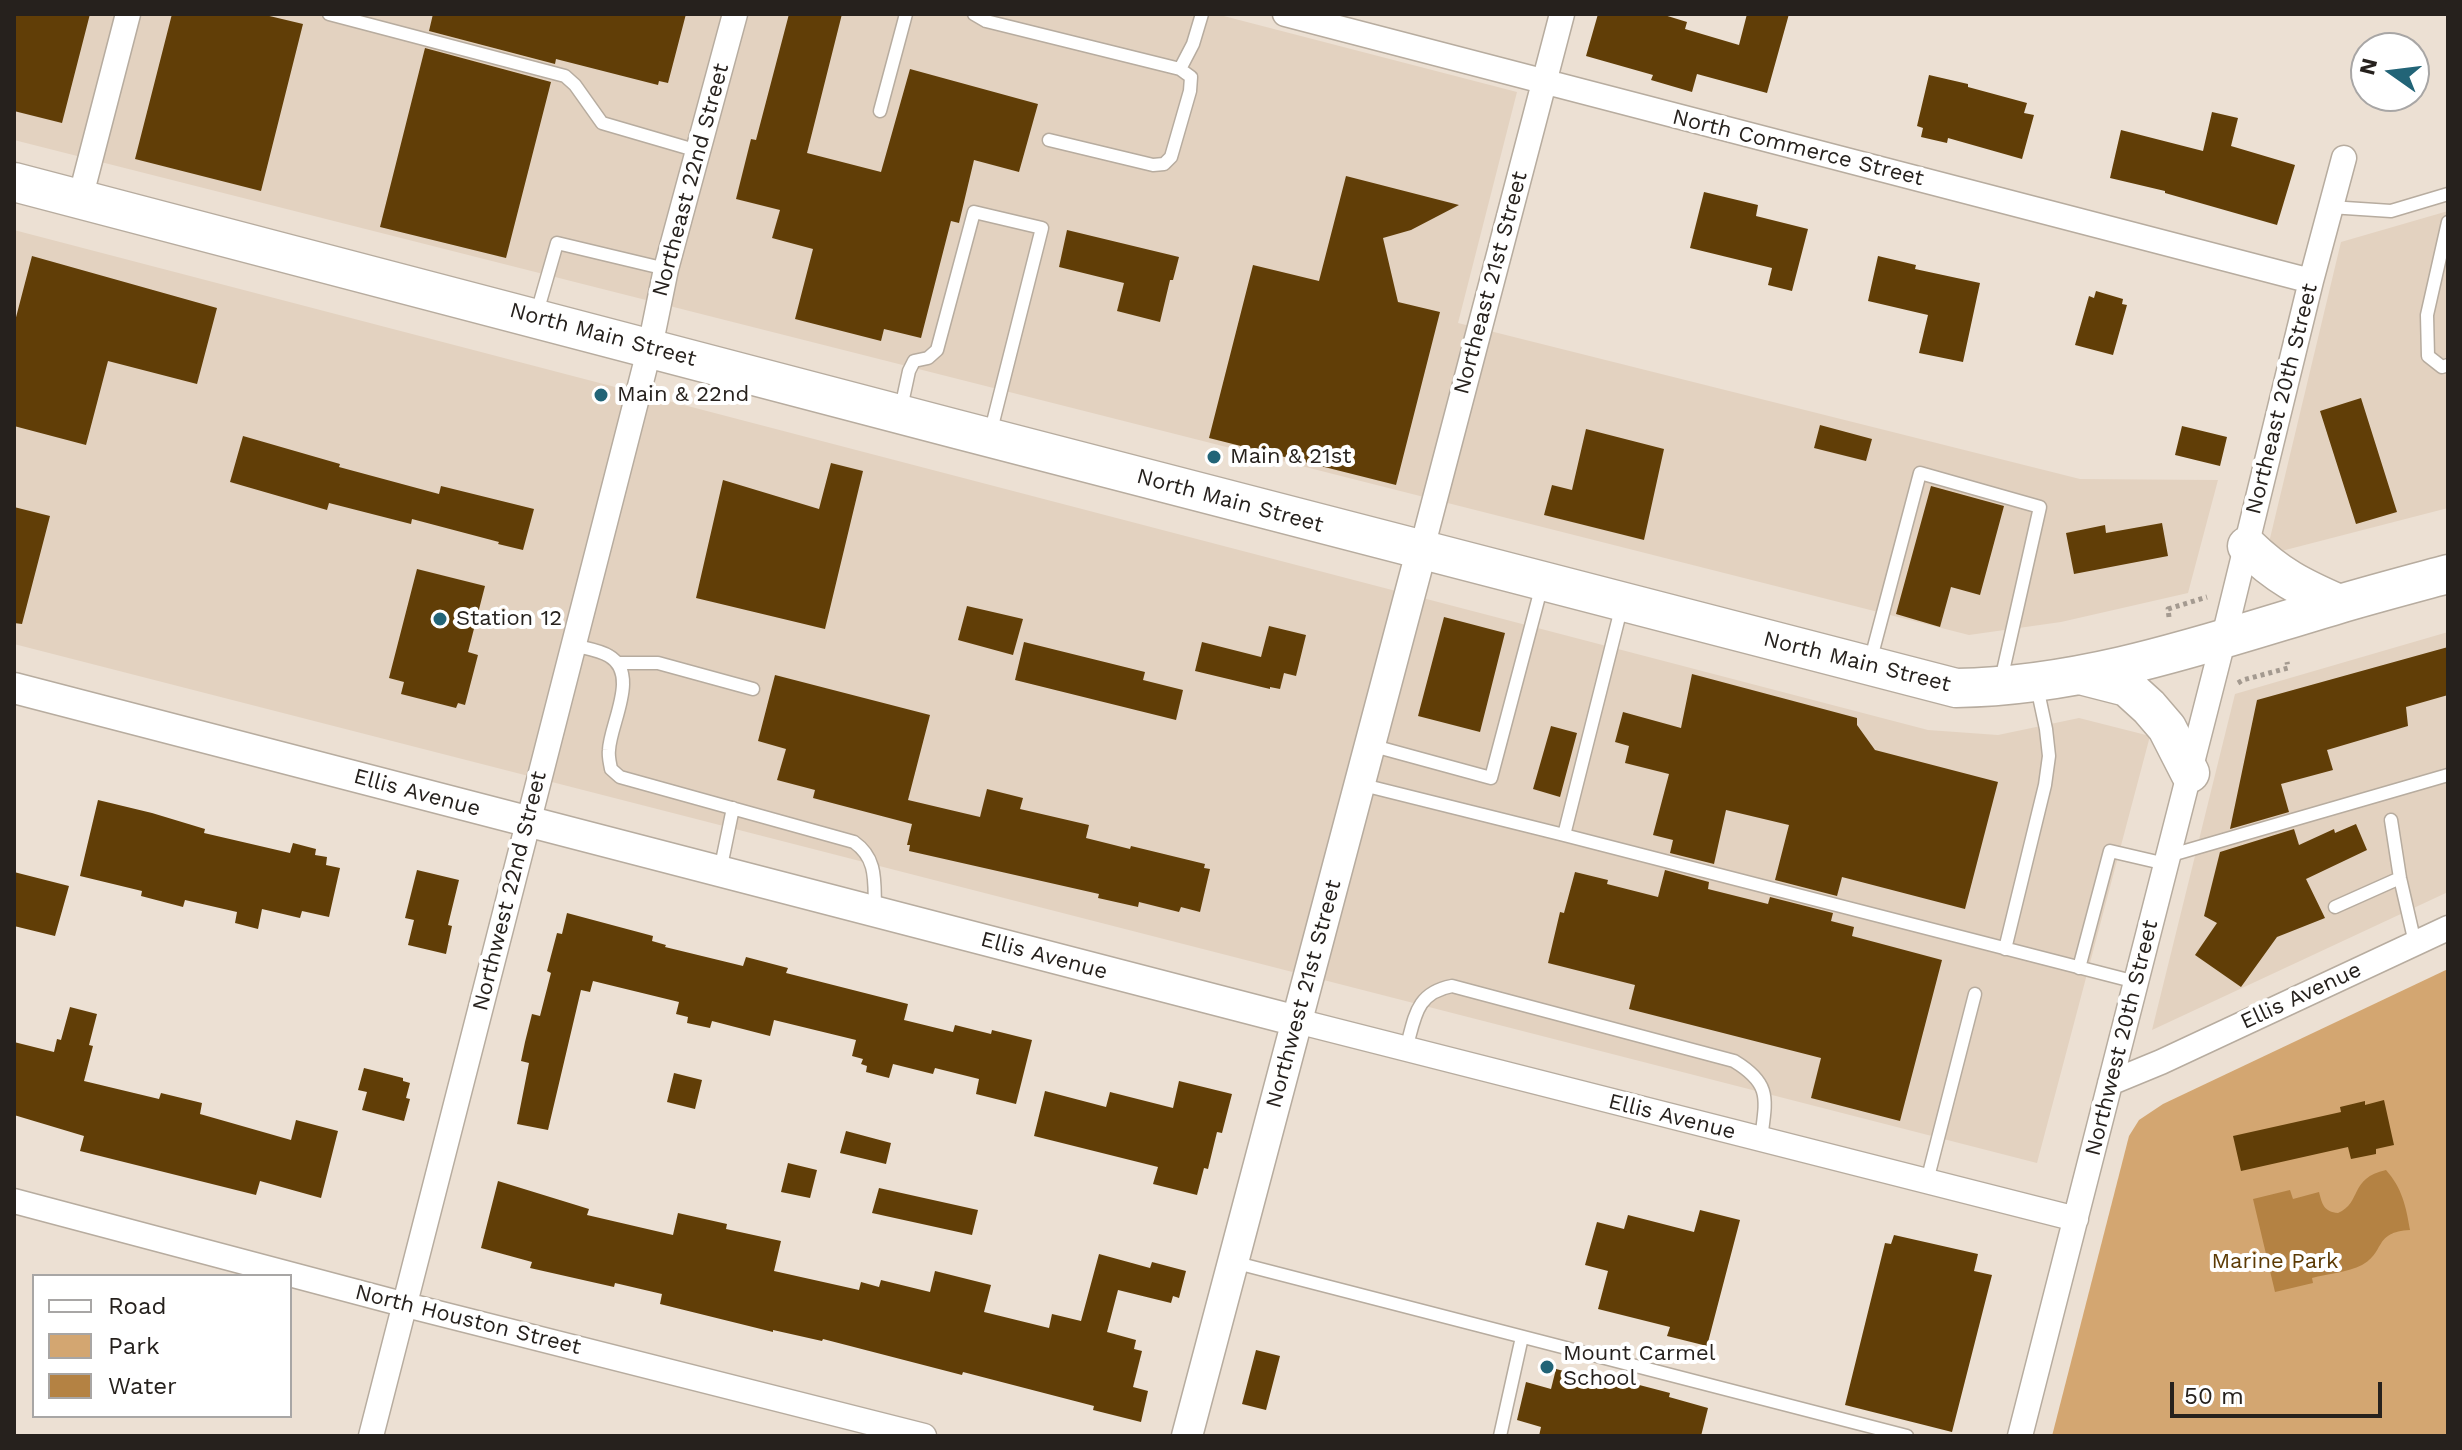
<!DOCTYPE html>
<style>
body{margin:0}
#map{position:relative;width:2462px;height:1450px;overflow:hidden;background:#ece0d3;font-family:"Work Sans",sans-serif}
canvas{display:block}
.frame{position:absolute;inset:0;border:16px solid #26211d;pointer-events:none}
.legend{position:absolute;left:32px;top:1274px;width:260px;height:144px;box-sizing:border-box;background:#fff;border:2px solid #a8a6a5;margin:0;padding:10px 14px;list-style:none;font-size:24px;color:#26211d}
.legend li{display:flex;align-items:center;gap:16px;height:40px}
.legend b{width:40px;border:2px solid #a8a6a5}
.north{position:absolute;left:2350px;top:32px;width:80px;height:80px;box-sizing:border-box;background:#fff;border:2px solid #a8a6a5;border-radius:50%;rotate:284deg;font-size:22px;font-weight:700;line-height:32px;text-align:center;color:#26211d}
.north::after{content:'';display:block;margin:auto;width:28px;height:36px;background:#226477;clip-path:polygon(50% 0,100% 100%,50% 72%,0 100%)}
.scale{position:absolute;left:2170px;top:1382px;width:212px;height:36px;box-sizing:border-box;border:4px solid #26211d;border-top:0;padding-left:10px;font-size:24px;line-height:28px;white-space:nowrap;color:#26211d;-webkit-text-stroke:6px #fff;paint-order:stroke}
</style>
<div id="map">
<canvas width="2462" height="1450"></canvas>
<div class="frame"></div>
<ul class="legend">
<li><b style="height:10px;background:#fff"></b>Road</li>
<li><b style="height:22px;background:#d3a671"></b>Park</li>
<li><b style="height:22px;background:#b48243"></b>Water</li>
</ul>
<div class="north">N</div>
<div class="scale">50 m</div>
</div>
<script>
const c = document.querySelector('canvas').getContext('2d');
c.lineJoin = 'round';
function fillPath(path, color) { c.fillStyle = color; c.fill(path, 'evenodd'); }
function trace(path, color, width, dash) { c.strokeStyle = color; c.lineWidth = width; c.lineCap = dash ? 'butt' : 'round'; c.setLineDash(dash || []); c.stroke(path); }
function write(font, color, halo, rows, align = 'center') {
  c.font = font + ' "Work Sans",sans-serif'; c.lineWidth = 8; c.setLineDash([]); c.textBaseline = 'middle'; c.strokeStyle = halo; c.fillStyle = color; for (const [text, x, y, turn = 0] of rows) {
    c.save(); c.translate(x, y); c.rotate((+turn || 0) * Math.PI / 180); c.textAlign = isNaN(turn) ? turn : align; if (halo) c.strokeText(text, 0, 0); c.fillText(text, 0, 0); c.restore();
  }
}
const built = new Path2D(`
 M14 14H1216L1517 92 1458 323 2080 479 2218 480 2188 593 2061 622 1969 635 14 140Z
 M2448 211V508L2266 555 2341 242Z
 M14 230 1928 730 1998 735 2079 718 2150 736 2037 1163 14 644Z
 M2448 632V892L2152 1030 2235 694Z`);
const green = new Path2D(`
 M2448 969V1436H2052L2129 1136 2139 1120 2163 1104Z`);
const water = new Path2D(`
 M2386 1170C2402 1188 2406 1206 2410 1230 2373 1232 2386 1252 2362 1265 2348 1272 2327 1274 2312 1278L2313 1283 2275 1292 2253 1199 2290 1190 2293 1199 2319 1192C2322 1204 2324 1212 2338 1213 2362 1203 2349 1178 2386 1170Z`);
const building = new Path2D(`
 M14 14H90L62 123 14 111Z
 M172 14H261L303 24 261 191 135 159Z
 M433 14H686L668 83 659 81 658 85 556 59 555 64 429 31Z
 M789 14H842L807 153 881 172 910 69 1038 104 1019 172 974 160 959 223 951 221 921 338 884 329 881 341 795 319 813 249 772 238 780 210 736 199 751 139 756 140Z
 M1598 14H1661L1687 22 1685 29 1739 45 1747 14H1789L1767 93 1697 74 1692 92 1651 80 1653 75 1586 56Z
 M425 48 551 82 506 258 380 227Z
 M1929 75 1968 84V87L2027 103 2024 113 2034 115 2022 159 1948 138 1947 143 1921 137 1923 128 1917 126Z
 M2212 112 2238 118 2231 146 2295 165 2277 225 2165 193V191L2110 178 2121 130 2203 151Z
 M1346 176 1459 205 1411 230 1383 238 1398 302 1440 312 1396 485 1209 438 1253 265 1319 281Z
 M1704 192 1758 205 1756 216 1808 229 1792 291 1768 285 1772 268 1690 248Z
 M1067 230 1179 257 1173 280H1170L1160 322 1117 311 1124 283 1059 267Z
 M32 256 217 308 197 384 108 361 86 445 14 426V325Z
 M1878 256 1916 265 1915 269 1980 283 1963 362 1919 353 1928 315 1868 301Z
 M2096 291 2123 299 2122 304 2127 305 2113 355 2075 345 2089 296 2094 298Z
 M2361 398 2397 512 2356 524 2320 411Z
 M1820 425 1872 439 1866 461 1814 448Z
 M2182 426 2227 437 2220 466 2175 455Z
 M1586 429 1664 449 1644 540 1544 515 1552 485 1572 490Z
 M243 436 340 464 339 467 439 494 441 486 534 509 523 550 498 544 499 542 412 519 411 524 329 503 327 510 230 482Z
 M831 463 863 471 825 629 696 598 723 480 819 509Z
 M1931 486 2004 506 1980 595 1951 587 1940 627 1896 614Z
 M14 507 50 516 22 624 14 623Z
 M2162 523 2168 556 2074 574 2066 533 2105 525 2106 533Z
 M417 569 485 586 468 652 478 655 465 705 458 703 456 708 401 694 404 682 389 678Z
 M967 606 1023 619 1013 655 958 640Z
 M1444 617 1505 633 1480 732 1418 716Z
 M1269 626 1306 635 1296 676 1284 673 1280 689 1270 687V689L1195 671 1202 642 1261 657Z
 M1024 642 1145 672 1143 680 1183 690 1176 720 1015 680Z
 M2448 647V695L2406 707 2408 726 2327 750 2333 770 2281 784 2289 812 2230 829 2257 700Z
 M1692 674 1857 718V725L1875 750 1998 782 1965 909 1842 877 1837 896 1775 880 1789 825 1726 810 1714 864 1670 853 1673 840 1653 835 1669 774 1625 763 1629 746 1615 742 1623 712 1681 728Z
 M775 675 930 715 908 800 980 817 987 789 1023 798 1020 809 1089 825 1086 838 1130 849 1131 846 1205 864 1204 868 1210 869 1200 912 1181 907 1179 912 1139 902 1138 907 1098 898 1099 894 909 851 910 845H907L912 824 813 798 815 790 777 780 786 749 758 741Z
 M1551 726 1577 733 1560 797 1533 789Z
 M98 800 152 813 205 829 204 833 290 853 293 843 316 849 315 855 327 857 326 865 340 868 329 917 302 911 300 918 262 909 258 929 235 923 237 912 185 900 183 907 141 896 142 891 80 876Z
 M2356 824 2367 850 2306 879 2325 918 2277 937 2241 987 2195 955 2217 923 2204 916 2220 852 2294 829 2299 845 2334 829 2335 833Z
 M417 870 459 880 448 925 452 926 446 954 408 945 414 920 405 918Z
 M1665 870 1709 882 1708 889 1768 904 1770 897 1833 913 1831 921 1854 927 1852 936 1942 960 1900 1121 1811 1098 1821 1058 1629 1009 1635 985 1548 963 1560 912 1564 913 1575 872 1608 880 1607 884 1658 897Z
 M14 872 69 886 55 936 14 926Z
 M567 913 653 936 652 941 666 945 665 947 743 966 746 957 788 968 786 973 908 1004 904 1020 953 1032 955 1025 991 1034 992 1030 1032 1040 1016 1104 976 1094 979 1079 935 1068 933 1074 893 1064 889 1078 866 1072 867 1066 861 1064 863 1059 852 1056 856 1040 774 1020 770 1036 712 1021 710 1028 687 1023 688 1017 676 1014 679 1002 593 981 590 992 581 990 548 1130 517 1124 529 1063 521 1061 525 1042 532 1014 540 1016 551 973 547 971 557 933 562 934Z
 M70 1007 97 1014 89 1045 93 1046 84 1081 159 1099 161 1093 202 1103 200 1114 291 1140 296 1120 338 1131 321 1198 260 1181 256 1195 80 1151 84 1136 14 1115V1042L54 1052 57 1039 61 1040Z
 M364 1068 403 1078V1081L410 1083 406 1098 410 1099 404 1121 362 1110 367 1092 358 1090Z
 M674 1073 702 1080 695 1109 667 1102Z
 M1179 1081 1232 1094 1222 1133 1217 1132 1208 1169 1204 1168 1197 1195 1153 1184 1158 1167 1034 1136 1045 1091 1106 1107 1110 1092 1173 1108Z
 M2384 1100 2394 1145 2376 1149V1154L2351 1159 2348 1147 2241 1171 2233 1136 2341 1112 2340 1107 2365 1101V1105Z
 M846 1131 891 1143 886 1164 840 1153Z
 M788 1163 817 1170 810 1198 781 1192Z
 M498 1181 589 1209 587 1215 673 1235 678 1213 727 1224 726 1229 781 1241 774 1271 859 1290 861 1282 879 1287 881 1280 930 1292 935 1271 991 1285 984 1312 1049 1328 1052 1314 1081 1321 1099 1254 1150 1268 1152 1262 1186 1271 1179 1298 1173 1296 1171 1303 1118 1290 1107 1332 1136 1340 1134 1349 1142 1351 1133 1387 1148 1391 1141 1422 1093 1410 1094 1406 963 1372 962 1375 823 1339 822 1341 773 1330V1332L660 1304 662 1294 615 1283 614 1287 530 1268 532 1262 481 1248Z
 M879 1188 978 1210 972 1235 872 1213Z
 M1700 1210 1740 1220 1707 1346 1667 1336 1670 1327 1598 1309 1608 1271 1585 1265 1597 1222 1624 1229 1628 1215 1694 1232Z
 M1894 1235 1978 1254 1974 1271 1992 1275 1952 1432 1845 1405 1885 1243 1891 1244Z
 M1256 1350 1280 1356 1266 1410 1242 1404Z
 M1556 1369 1600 1380 1601 1375 1670 1393 1669 1397 1708 1408 1701 1436H1539L1541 1427 1517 1420 1526 1382 1551 1389Z`);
const path = new Path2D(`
 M2169 617 2168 609 2207 597
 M2238 683 2243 680 2288 668 2287 662`);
const service = new Path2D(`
 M329 14 565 76 575 85 602 123 698 151
 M974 14 986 21 1180 69 1191 77 1190 91 1171 157 1164 164 1153 165 1049 140
 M1180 69 1193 44 1202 14
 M880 111 906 14
 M2330 207 2391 211 2448 194
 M2448 222 2427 315 2428 356 2442 367 2448 365
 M536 316 557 243 666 269
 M901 408 909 371 914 361 928 358 937 350 974 212 1042 228 990 434
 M573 645C584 648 600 650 609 656 640 674 610 724 609 750 608 756 610 763 611 769L620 777 854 842C878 859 874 882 875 909
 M1870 662 1920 473 2040 507 2001 680
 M618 663H658L753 689
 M1370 745 1491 778 1542 585
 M1359 784 1564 835 2136 982
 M2391 820 2400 878 2415 943
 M1564 835 1622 605
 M2168 856 2448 775
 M720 871 733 808
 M2335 907 2400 878
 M2005 949 2045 785 2049 756 2046 729 2037 687
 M2079 968 2110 851 2166 864
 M1406 1049C1415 1018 1415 993 1452 986L1734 1061C1772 1084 1766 1099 1761 1139
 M1927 1181 1975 994
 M1233 1262 1907 1436
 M1500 1436 1522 1337`);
const minor = new Path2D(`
 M1285 14 2311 281
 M80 199 128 14
 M1421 552 1562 14
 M1297 1021 2076 1219
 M2110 1083 2161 1062 2448 928
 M14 1201 406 1305 924 1436
 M371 1436 650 347 666 269 735 14
 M2020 1436 2221 649 2311 281 2344 158`);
const tertiary = new Path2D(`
 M14 688 1297 1021
 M1187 1436 1421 552`);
const primary = new Path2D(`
 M14 182C661 351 1308 523 1956 688 2088 686 2211 642 2336 605 2373 594 2411 584 2448 574
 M2247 546C2278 576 2300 587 2339 604
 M2084 676 2127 687 2149 707 2167 728 2190 773`);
const markers = [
 [601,395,8,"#226477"],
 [1214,457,8,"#226477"],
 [440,619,8,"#226477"],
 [1547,1367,8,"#226477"]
];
const streetNames = [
 ["North Commerce Street",1798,148,14],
 ["Northeast 22nd Street",691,180,-75],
 ["Northeast 21st Street",1491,283,-75],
 ["North Main Street",603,335,15],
 ["Northeast 20th Street",2282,399,-76],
 ["North Main Street",1230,501,15],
 ["North Main Street",1857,662,14],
 ["Ellis Avenue",417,793,15],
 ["Northwest 22nd Street",510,891,-76],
 ["Ellis Avenue",1044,956,15],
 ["Northwest 21st Street",1304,994,-75],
 ["Ellis Avenue",2301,996,-25],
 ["Northwest 20th Street",2122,1038,-76],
 ["Ellis Avenue",1672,1117,14],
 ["North Houston Street",468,1320,14]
];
const poiNames = [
 ["Main & 22nd",617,395],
 ["Main & 21st",1230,457],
 ["Station 12",456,619],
 ["Mount Carmel",1563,1354],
 ["School",1563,1379]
];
const parkNames = [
 ["Marine Park",2275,1262]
];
fillPath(built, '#e3d2c0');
fillPath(green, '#d3a671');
fillPath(water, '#b48243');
fillPath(building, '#613e07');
trace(service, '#b7ac9f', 15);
trace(minor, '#b7ac9f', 27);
trace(tertiary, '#b7ac9f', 33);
trace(primary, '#b7ac9f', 41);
trace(path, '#a49a90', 5, [4, 4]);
trace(service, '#fff', 12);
trace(minor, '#fff', 24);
trace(tertiary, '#fff', 30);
trace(primary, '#fff', 38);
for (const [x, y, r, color] of markers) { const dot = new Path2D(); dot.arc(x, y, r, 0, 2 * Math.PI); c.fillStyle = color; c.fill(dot); trace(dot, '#fff', 3); }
write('22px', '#26211d', '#fff', streetNames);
write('22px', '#26211d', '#fff', poiNames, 'left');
write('22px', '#5c3a04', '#fff', parkNames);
</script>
